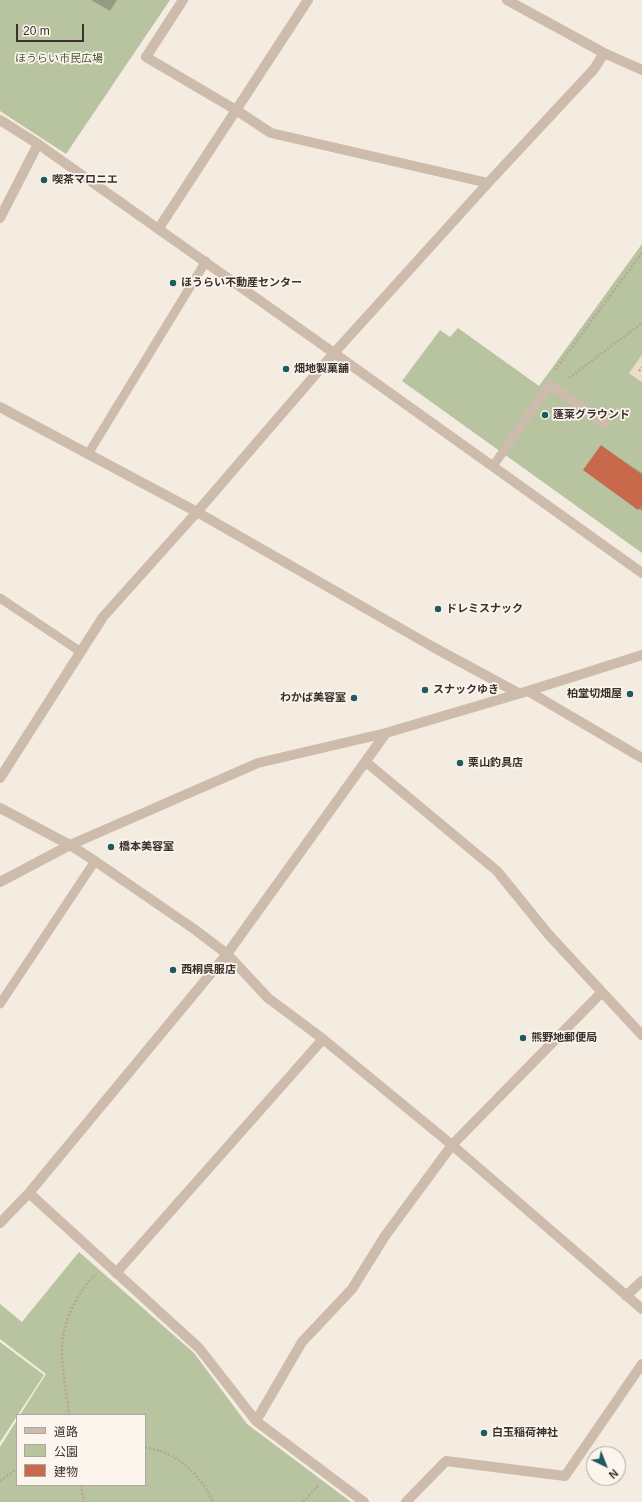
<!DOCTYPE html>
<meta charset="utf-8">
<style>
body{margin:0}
#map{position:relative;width:642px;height:1502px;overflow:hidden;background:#f4ebe1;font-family:Arial,"Noto Sans JP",sans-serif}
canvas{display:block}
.legend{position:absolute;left:16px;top:1414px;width:130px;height:72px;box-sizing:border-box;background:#fbf5ee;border:1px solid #aea6a0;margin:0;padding:5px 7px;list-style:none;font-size:12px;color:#3b302b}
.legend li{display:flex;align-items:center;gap:8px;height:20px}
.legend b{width:20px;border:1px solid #aea6a0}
.north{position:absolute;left:586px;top:1446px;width:40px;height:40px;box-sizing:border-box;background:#fbf5ee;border:1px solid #aea6a0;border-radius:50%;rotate:137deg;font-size:11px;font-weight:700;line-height:16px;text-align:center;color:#3b302b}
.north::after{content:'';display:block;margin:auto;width:14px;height:18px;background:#1f5a5e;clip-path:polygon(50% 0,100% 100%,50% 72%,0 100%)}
.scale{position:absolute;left:16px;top:24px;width:68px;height:18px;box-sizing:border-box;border:2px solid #3b302b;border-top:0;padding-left:5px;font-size:12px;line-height:14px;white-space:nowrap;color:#3b302b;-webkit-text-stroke:3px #fbf5ee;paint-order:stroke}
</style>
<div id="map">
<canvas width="642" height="1502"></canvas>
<ul class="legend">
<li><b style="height:5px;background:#cdbbac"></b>道路</li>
<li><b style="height:11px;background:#b8c4a0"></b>公園</li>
<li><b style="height:11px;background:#c8694b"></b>建物</li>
</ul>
<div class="north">N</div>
<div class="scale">20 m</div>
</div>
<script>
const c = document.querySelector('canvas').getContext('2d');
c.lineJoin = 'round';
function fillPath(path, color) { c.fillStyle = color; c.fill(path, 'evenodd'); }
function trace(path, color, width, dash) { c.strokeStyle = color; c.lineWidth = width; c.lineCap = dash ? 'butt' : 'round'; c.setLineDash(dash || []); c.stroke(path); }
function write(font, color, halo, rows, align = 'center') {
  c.font = font + ' Arial,"Noto Sans JP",sans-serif'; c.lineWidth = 3.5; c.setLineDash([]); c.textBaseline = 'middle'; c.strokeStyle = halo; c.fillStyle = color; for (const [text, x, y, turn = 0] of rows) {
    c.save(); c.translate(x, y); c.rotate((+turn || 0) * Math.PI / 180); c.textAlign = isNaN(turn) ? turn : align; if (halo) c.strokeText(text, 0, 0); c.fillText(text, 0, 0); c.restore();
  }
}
const green = new Path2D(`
 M0 0H170L66 154 0 111Z
 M642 244V553L402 381 440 330 450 337 458 328 539 386Z
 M79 1252 194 1353 247 1424 351 1502H0V1447L17 1420V1485H145V1415H20L46 1374 0 1339V1304L22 1322Z
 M0 1342 44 1375 0 1442Z`);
const plaza = new Path2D(`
 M642 355V381L641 382 629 373Z`);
const shadow = new Path2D(`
 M91 0H117L110 11Z
 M602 447 642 473V511L585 470Z`);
const building = new Path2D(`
 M601 445 642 475V505L638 510 583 470Z`);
const path = new Path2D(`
 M555 370 642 253
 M639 371 642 367
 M569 378 642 323
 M69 1415C67 1395 61 1366 62 1347 63 1321 77 1293 95 1275
 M145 1447C177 1453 199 1472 213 1502
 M0 1481 17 1469
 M81 1485 84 1502
 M303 1502 318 1486`);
const service = new Path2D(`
 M88 454 206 261
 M493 466 550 384 605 424
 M0 598 81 652
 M0 1004 95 861`);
const minor = new Path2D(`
 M183 0 146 57 236 110 271 133 488 183
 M507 0 604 53 642 70
 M0 120 38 144 334 353
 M0 218 38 144
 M159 228 308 0
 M0 407 197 512 433 647 518 693
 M528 691 642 758
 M366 762 497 871 549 935 642 1035
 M0 778 103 617 197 512 334 353 488 183 594 69 604 53
 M0 808 70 845 95 861 194 929 227 954 268 998 323 1039 452 1145 642 1309
 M0 882 70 845
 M29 1193 199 1348 256 1421 364 1502
 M0 1223 29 1193 227 954 386 733
 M116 1273 323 1039
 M626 1296 642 1281
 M256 1421 302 1342 352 1289 385 1236 452 1145 602 992
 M406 1502 446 1461 565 1476 642 1364`);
const tertiary = new Path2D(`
 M334 353 642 573
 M70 845 258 763 386 733 528 691 642 655`);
const markers = [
 [44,180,4,"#1f5a5e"],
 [173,283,4,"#1f5a5e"],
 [286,369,4,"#1f5a5e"],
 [545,415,4,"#1f5a5e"],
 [438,609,4,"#1f5a5e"],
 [425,690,4,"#1f5a5e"],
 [630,694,4,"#1f5a5e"],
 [354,698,4,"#1f5a5e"],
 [460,763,4,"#1f5a5e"],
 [111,847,4,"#1f5a5e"],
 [173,970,4,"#1f5a5e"],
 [523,1038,4,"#1f5a5e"],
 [484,1433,4,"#1f5a5e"]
];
const parkNames = [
 ["ほうらい市民広場",59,59]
];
const poiNames = [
 ["喫茶マロニエ",52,180],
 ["ほうらい不動産センター",181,283],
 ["畑地製菓舗",294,369],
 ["蓬莱グラウンド",553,415],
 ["ドレミスナック",446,609],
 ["スナックゆき",433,690],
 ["柏堂切畑屋",622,694,"right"],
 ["わかば美容室",346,698,"right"],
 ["栗山釣具店",468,763],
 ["橋本美容室",119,847],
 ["西桐呉服店",181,970],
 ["熊野地郵便局",531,1038],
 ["白玉稲荷神社",492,1433]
];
fillPath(green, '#b8c4a0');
fillPath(plaza, '#ecdcc8');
fillPath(shadow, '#0003');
fillPath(building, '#c8694b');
trace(path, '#b9a596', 2.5, [2, 2]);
trace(service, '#cdbbac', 9);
trace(minor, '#cdbbac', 10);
trace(tertiary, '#cdbbac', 10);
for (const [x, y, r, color] of markers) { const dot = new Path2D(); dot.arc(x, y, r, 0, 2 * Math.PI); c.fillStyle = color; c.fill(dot); trace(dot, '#fbf5ee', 1.5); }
write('11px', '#4a5a2e', '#fbf5ee', parkNames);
write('bold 11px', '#3b302b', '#fbf5ee', poiNames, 'left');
</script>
